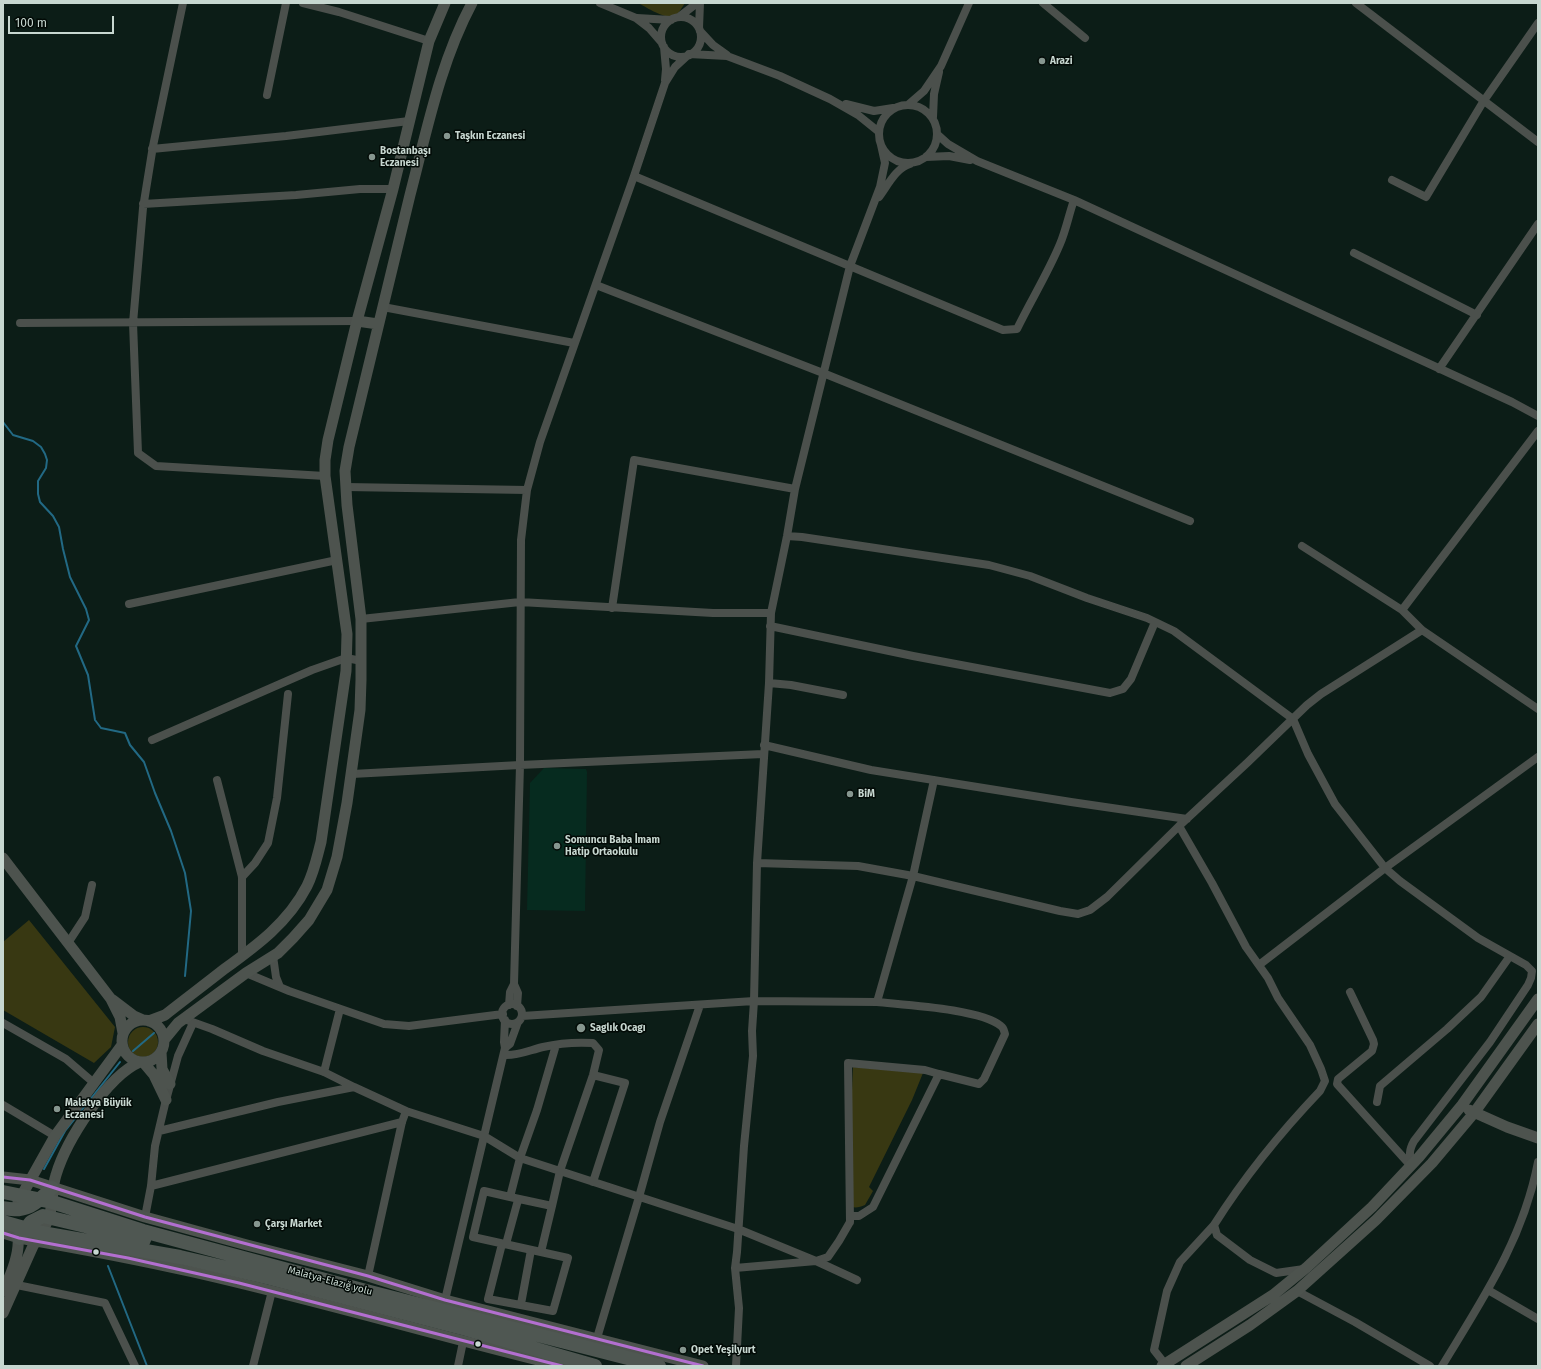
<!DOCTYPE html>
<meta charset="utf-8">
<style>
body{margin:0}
#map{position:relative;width:1541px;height:1369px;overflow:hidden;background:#0c1d17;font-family:"Fira Sans",sans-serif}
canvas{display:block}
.frame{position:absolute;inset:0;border:4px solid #c7d7d0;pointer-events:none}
.scale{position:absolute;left:8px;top:16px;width:106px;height:18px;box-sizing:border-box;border:2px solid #c7d7d0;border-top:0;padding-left:5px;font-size:12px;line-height:14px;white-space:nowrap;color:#c7d7d0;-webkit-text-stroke:3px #020a06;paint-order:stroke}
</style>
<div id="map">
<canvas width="1541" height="1369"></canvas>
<div class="frame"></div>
<div class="scale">100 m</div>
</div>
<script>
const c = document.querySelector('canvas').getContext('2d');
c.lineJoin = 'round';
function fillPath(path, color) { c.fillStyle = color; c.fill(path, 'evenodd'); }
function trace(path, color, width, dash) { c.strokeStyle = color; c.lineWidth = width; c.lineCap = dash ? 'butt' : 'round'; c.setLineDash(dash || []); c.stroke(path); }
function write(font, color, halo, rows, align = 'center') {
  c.font = font + ' "Fira Sans",sans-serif'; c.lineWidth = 3; c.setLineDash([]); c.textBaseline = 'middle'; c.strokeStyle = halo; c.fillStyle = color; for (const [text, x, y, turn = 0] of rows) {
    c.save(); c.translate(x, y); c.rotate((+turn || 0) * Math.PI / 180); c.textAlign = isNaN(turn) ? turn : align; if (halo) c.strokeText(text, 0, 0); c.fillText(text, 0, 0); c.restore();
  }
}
const built = new Path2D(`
 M544 768 586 769 587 772 585 911 527 910 530 783Z`);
const green = new Path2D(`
 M638 3H685C682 7 679 14 674 16 666 20 646 7 638 3Z
 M29 920 115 1027 111 1047 94 1063 3 1010V942Z
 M128 1042a15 15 0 1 1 30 0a15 15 0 1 1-30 0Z
 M853 1067 923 1073 912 1100 869 1187 873 1191 865 1205C858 1208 853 1209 847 1204Z`);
const stream = new Path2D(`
 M3 422 13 435 33 441 41 447 45 454 47 460 46 468 38 481V494L40 502 53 516 59 527 63 549 70 577 86 609 89 620 76 646 88 675 95 720 101 728 125 733 130 745 144 762 155 793 171 831 185 873 191 911 185 976
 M133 1051 154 1033
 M44 1169 65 1131 120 1062
 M108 1266 147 1366`);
const street = new Path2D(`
 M183 3 153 146 143 208 133 323 138 453 156 466 325 476
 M303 3 339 12 429 41
 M600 3 636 18 649 28 662 43
 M1043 3 1085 38
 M1356 3 1538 142
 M679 17 697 3
 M661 37a20 20 0 1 1 40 0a20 20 0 1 1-40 0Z
 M637 18 671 20
 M699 28 700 3
 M700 31 713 45 727 55
 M664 47 666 69 665 80
 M689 54 727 56 780 76 830 99 858 115 879 132
 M267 95 286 3
 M846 104 874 111 893 108
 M909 104 924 91 941 66 969 3
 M879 134a29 29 0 1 1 58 0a29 29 0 1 1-58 0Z
 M933 117 934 94 939 72
 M938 135 948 144 977 161 1074 200 1512 402 1538 416
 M152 149 286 136 409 121
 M926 157 949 156 970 160
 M634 176 1003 330 1017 329C1031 300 1048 273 1060 244 1066 230 1069 214 1074 200
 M1392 180 1426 197 1483 102 1538 23
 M879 197C888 185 896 168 910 164
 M143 204 296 195 360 189H393
 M1354 253 1477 315
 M596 285 823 373 1190 521
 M383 307 574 343
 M20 323 357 321
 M1439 369 1538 224
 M346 487 527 490
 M787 536 802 537 989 565 1030 576 1087 598 1147 618 1174 631 1293 719 1308 754 1335 804 1385 868 1400 881 1478 938 1526 965 1532 971 1531 978 1528 985 1490 1042 1414 1141C1409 1150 1409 1155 1412 1164
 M1302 546 1402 610 1422 630 1538 709
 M129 604 337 560
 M612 608 634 460 795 489
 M1402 610 1538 431
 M361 619 520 602 713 613H771
 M770 626 913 656 1110 693 1123 689 1131 679 1155 622
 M769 683 791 685 843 695
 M152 740 312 670 346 658 362 661
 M764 745 871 770 1071 802 1187 819
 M352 774 520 765 521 540 527 490 540 442 634 176 665 83 675 67 688 55
 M217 780 242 877V956
 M1179 826 1212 883 1246 947 1268 978 1278 998 1310 1045 1321 1069 1325 1081 1320 1091C1280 1133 1245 1176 1214 1225L1217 1235 1250 1260 1276 1273 1304 1269
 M757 863 858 866 913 876 1060 911 1078 914 1090 910 1107 897 1179 826 1247 763 1307 705 1321 694 1422 630
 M242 877 255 863 268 843 277 798 288 694
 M68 943 85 917 92 885
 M273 956 276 977 280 987
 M1259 965 1385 868 1538 757
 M246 973 289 991 384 1024 409 1026 503 1014
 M514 984 520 765 763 754
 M1350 992 1373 1040 1374 1044 1372 1051 1338 1079 1337 1084 1411 1166
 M502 1014a10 10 0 1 1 20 0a10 10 0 1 1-20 0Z
 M509 1005 510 992 514 984 518 993 517 1006
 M522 1016 754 1001 877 1002 913 876 934 780
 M184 1019 212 1029 263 1051 324 1072 354 1087 406 1111
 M505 1020 504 1042 505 1048 510 1044 518 1022
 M3 1023 66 1059 94 1083
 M504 1055C518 1056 530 1050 543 1047 560 1043 576 1042 593 1043L599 1050 593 1075 560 1171 552 1206
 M324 1072 340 1009
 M593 1075 625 1083 593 1182
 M1377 1102 1380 1086 1447 1029 1481 997 1510 956
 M3 1105 55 1136
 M159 1131 278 1102 354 1087
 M151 1186 402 1122
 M145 1217 151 1186 155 1146 165 1104 178 1056 193 1023
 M850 1222V1216H859L873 1207 939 1074 979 1084 984 1079 1005 1034C1004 1031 1004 1028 1001 1026 981 1009 905 1005 877 1002
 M502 1244 488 1299 553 1311 568 1258 473 1237 484 1191 510 1197
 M506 1244 518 1200
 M541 1252 552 1206 510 1197 520 1158 537 1110 556 1045
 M735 1268 816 1261 828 1257 839 1241 850 1222 848 1063 925 1070 939 1074
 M368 1276 402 1122 406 1111 484 1136 520 1158 738 1229 816 1261 857 1280
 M12 1284 105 1303 135 1366
 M1488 1290 1538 1319
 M1297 1291 1355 1322 1430 1366
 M445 1300 505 1048
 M521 1304 531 1250
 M597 1338 639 1197 660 1122 700 1005
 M1165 1364 1154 1350 1167 1291 1180 1262 1214 1225
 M253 1366 272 1291
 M458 1366 463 1342
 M736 1366 739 1308 735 1268 737 1252 744 1146 753 1056 752 1031 754 1001 757 863 769 683 771 613 787 536 795 489 850 266 880 187 885 163 881 145
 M1442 1366C1482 1300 1523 1240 1538 1162`);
const secondary = new Path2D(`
 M357 321 378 324
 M3 858 111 999 120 1017 123 1033
 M113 1000 134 1016 143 1020
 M122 1041a21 21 0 1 1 42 0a21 21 0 1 1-42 0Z
 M149 1021 165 1015C184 1000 204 985 223 970 256 946 288 923 307 886 314 872 317 857 321 842L346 671 347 634 325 476V460L328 440 357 321 393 189 429 41 445 3
 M164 1040 178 1023 246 973 278 953 293 938 309 920 327 890 337 857 347 803 360 710 361 680V619L347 505 345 471 349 447C369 363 389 279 410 195 427 130 440 63 472 3
 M161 1052 162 1069 170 1084
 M143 1062 154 1075 166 1100
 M1469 1110 1507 1127 1538 1138
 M3 1177 30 1180 145 1217 247 1245 368 1276 445 1300 703 1366
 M18 1202 55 1136 122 1045
 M3 1233 19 1238C77 1248 136 1259 193 1272 317 1300 438 1336 562 1366
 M3 1291C11 1275 22 1251 17 1232
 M3 1313C13 1291 23 1268 33 1246 38 1237 44 1229 48 1220 54 1205 51 1190 56 1175 66 1141 107 1076 140 1062
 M1162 1366 1273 1295 1306 1268 1372 1207 1419 1157 1462 1105 1538 999
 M1186 1366 1250 1325 1297 1291 1376 1220 1432 1163 1474 1113 1538 1024`);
const highway = new Path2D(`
 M3 1192 52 1202 143 1231 366 1291 659 1366
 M3 1208C26 1213 36 1204 52 1188
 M3 1222 42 1233 180 1257 270 1278 466 1329 595 1366
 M19 1238 31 1222 43 1216 144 1240`);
const bus1 = new Path2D(`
 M3 1177 30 1180 145 1217 368 1276 445 1300 703 1366
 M3 1233 19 1238 128 1258 239 1283 562 1366`);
const markers = [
 [1042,61,4,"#86968f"],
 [447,136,4,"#86968f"],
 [372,157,4,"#86968f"],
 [850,794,4,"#86968f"],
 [557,846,4,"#86968f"],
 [581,1028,5,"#86968f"],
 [57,1109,4,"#86968f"],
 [257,1224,4,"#86968f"],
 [96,1252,3.5,"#c7d7d0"],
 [478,1344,3.5,"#c7d7d0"],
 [683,1350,4,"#86968f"]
];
const poiNames = [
 ["Arazi",1050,61],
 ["Taşkın Eczanesi",455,136],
 ["Bostanbaşı",380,151],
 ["Eczanesi",380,163],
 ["BiM",858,794],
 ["Somuncu Baba İmam",565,840],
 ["Hatip Ortaokulu",565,852],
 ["Saglık Ocagı",590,1028],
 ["Malatya Büyük",65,1103],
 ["Eczanesi",65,1115],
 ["Çarşı Market",265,1224],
 ["Opet Yeşilyurt",691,1350]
];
const streetNames = [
 ["Malatya-Elazığ yolu",330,1281,15]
];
fillPath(built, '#062b1f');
fillPath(green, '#383812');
trace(stream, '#226984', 2);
trace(street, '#4b504c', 8);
trace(secondary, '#4d534e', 11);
trace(highway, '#4f5752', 14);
trace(bus1, '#b36fd0', 3);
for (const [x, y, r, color] of markers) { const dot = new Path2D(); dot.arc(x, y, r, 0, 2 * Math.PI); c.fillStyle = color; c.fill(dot); trace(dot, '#020a06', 1.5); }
write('bold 10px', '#c7d7d0', '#020a06', poiNames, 'left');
write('10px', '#c7d7d0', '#020a06', streetNames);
</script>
